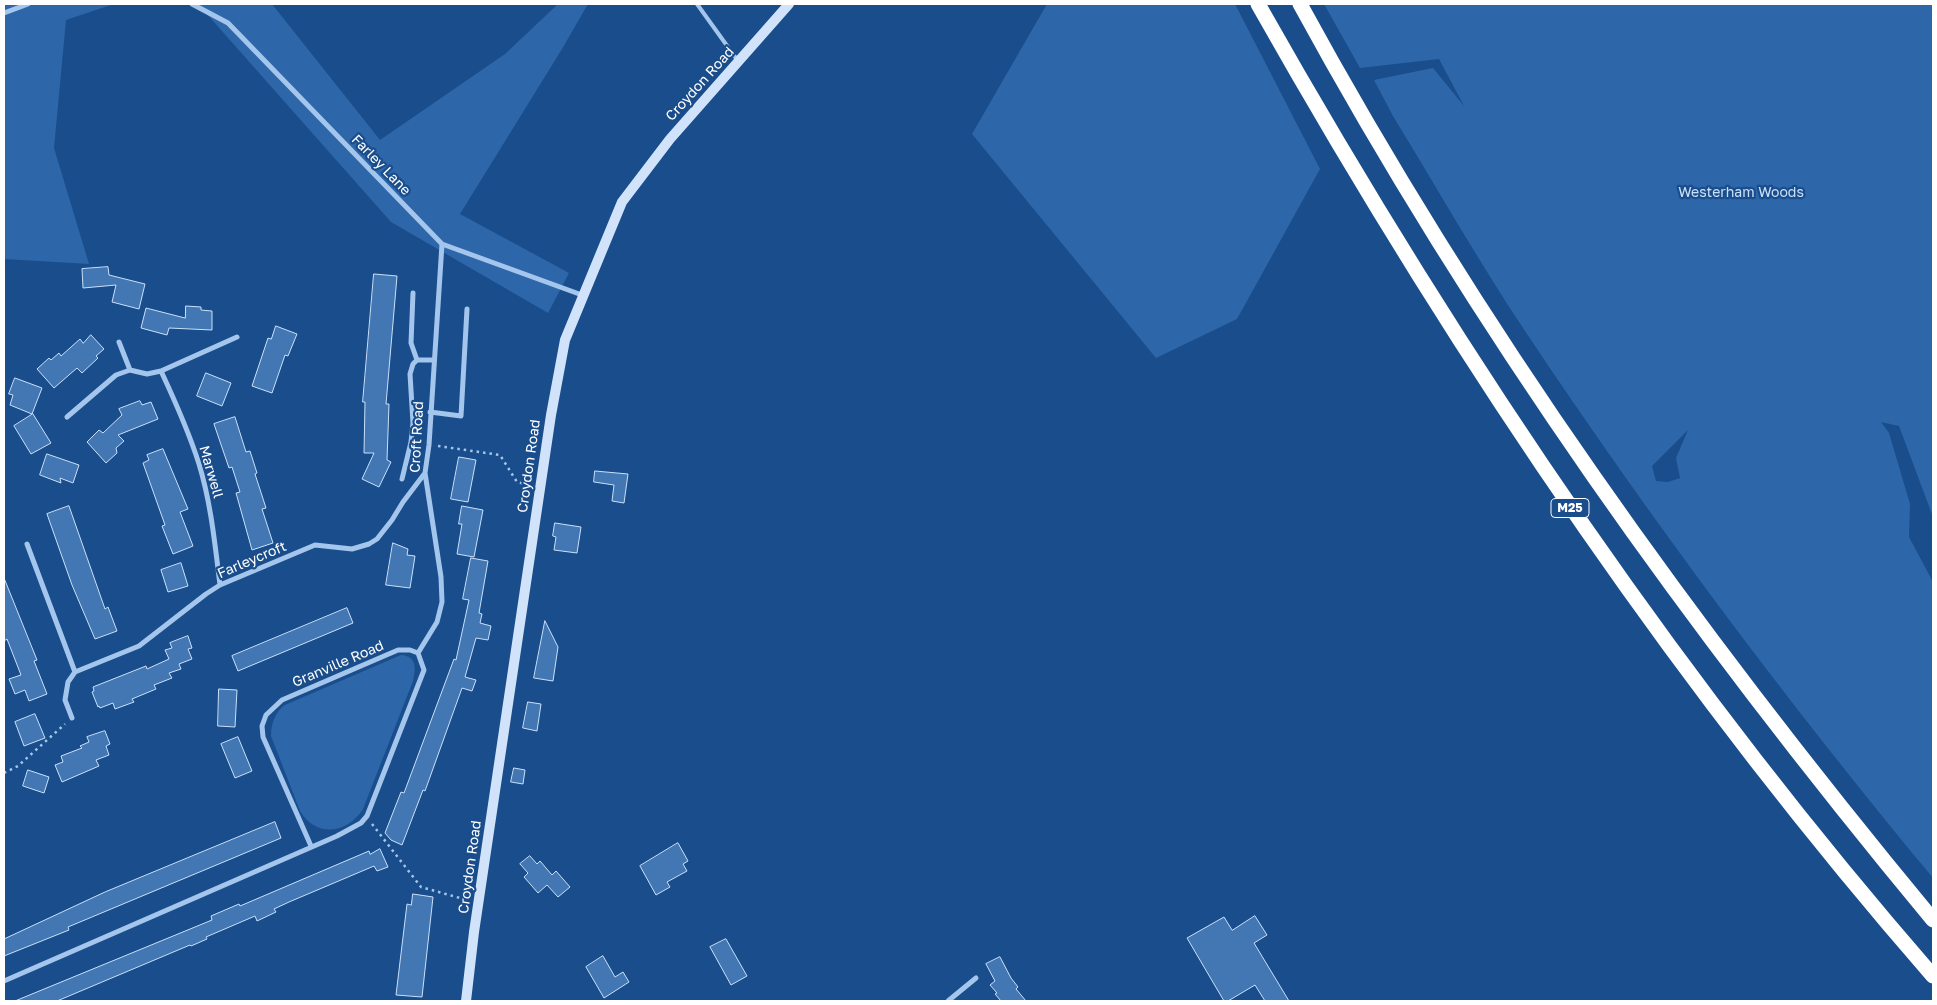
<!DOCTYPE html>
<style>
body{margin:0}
#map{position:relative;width:1937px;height:1005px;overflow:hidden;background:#1a4d8b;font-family:"Golos Text",sans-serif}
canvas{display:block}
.frame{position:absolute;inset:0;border:5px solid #fff;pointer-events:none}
</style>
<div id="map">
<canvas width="1937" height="1005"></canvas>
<div class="frame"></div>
</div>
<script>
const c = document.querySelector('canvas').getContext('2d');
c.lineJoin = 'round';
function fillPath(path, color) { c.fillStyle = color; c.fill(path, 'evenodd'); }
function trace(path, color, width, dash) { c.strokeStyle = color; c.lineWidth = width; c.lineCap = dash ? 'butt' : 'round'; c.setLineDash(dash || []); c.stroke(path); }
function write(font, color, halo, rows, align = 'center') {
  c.font = font + ' "Golos Text",sans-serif'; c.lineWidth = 4.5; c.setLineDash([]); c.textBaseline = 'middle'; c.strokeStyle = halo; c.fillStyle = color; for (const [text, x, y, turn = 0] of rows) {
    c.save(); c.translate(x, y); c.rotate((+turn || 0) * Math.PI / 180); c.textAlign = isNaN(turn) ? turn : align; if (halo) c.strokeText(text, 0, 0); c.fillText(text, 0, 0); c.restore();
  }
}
const green = new Path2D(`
 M4 4H114L66 20 54 148 89 264 4 259Z
 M198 4H272L380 140 505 54 558 4H588L562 49 460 214 569 273 548 313 391 222Z
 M1047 4H1235L1320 169 1237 319 1156 358 972 134Z
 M1324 4H1933V517L1899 426 1881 422 1889 433 1910 504 1909 537 1933 582V878C1787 702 1650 519 1523 328 1477 259 1436 186 1393 116L1374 80 1433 68 1464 106 1439 59 1360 68ZM1688 430 1676 458 1680 478 1668 482 1656 481 1652 466Z
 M401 655C417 656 416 669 413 681L363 809C347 834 316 838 300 811L271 736C271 724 275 712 285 705Z`);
const building = new Path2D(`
 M108 267 109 275 145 284 139 309 112 302 116 285 83 288 82 269Z
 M374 274 397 276 386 404H389L387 460 391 462 379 487 362 479 374 453H364L365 402H363Z
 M186 306 201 307V310L212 311V330L169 328 167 335 141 328 146 308 185 318Z
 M276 326 297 334 288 356 285 355 272 393 252 386 268 338 271 339Z
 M91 335 104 349 96 356 98 358 82 373 77 368 54 388 37 369 49 358 51 360 59 353 61 356 80 339 83 343Z
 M206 373 231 383 222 406 197 396Z
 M15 378 42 388 32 414 10 405 13 395 9 394Z
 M140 401 142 405 151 402 158 419 118 435 124 441 116 448 117 453 106 463 87 442 99 430 103 433 122 415 119 409Z
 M33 414 51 443 31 454 14 426Z
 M235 417 246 452 250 451 257 473 255 474 266 508 262 509 273 543 252 550 236 493 240 492 232 467 229 468 214 424Z
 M163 449 188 509 180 512 193 546 173 554 162 526 165 525 143 463 149 460 147 455Z
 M47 454 79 465 73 483 60 478 61 483 40 475Z
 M459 457 476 460 468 502 451 499Z
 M595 471 628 474 624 503 612 501 614 485 594 482Z
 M69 506 105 609 108 607 117 631 95 639 72 585 47 514Z
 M462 506 483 510 474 557 457 554 462 524H459Z
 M555 523 581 527 577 553 554 550 556 537 553 536Z
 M393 543 408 549 407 555 415 556 410 588 386 585Z
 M471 558 488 561 479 613 482 614 480 623 491 626 488 640 476 638 465 677 476 680 472 691 462 688 425 791 423 790 402 845 391 840 385 833 401 792 404 793 454 659 456 660 469 600 463 599Z
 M181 563 188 586 168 592 161 570Z
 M4 578 37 660 34 661 47 694 29 701 25 690 15 694 9 679 21 675 7 639 4 641Z
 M347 608 353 623 238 671 232 656Z
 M545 621 558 647 553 681 534 678Z
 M188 636 192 648 188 649 192 659 179 664 181 669 169 673 172 678 154 685 156 689 132 699 134 702 115 709 113 703 100 708 99 706 98 707 92 692 94 691 93 687 146 666 147 669 169 659 165 650 172 648 170 643Z
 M219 689 237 690 235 727 218 726Z
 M528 702 541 704 537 731 523 728Z
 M35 714 45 738 24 746 15 722Z
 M105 731 110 744 106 746 109 755 96 760 99 766 62 782 55 765 63 762 61 756 82 748 80 746 89 742 87 737Z
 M238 737 252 771 235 778 221 744Z
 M514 768 525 770 523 784 511 782Z
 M28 770 49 777 44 793 23 786Z
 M275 822 281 838 123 904 68 927 69 930 4 956V939L105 892Z
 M678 843 688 861 683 864 687 871 667 882 670 887 656 895 640 866Z
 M380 849 388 867 377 871 374 866 289 902 274 909 276 912 257 921 255 916 206 937 207 939 191 946 190 945 57 1001H15L212 920 211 916 239 904 240 906 369 851 370 854Z
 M530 856 537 864 540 861 552 875 556 871 570 887 558 897 547 885 538 893 524 877 528 873 520 864Z
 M413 894 433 897 422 997 396 995 407 904 411 905Z
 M1255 916 1267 935 1254 943 1289 1001H1265L1255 985 1228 1001H1224L1187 938 1224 917 1232 930Z
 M726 939 747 976 731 985 710 947Z
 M603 956 615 977 623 972 629 982 604 998 586 967Z
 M1000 957 1011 978 1018 987 1016 989 1026 1001H1001L995 994 997 993 990 985 995 981 986 964Z`);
const path = new Path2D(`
 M438 446 500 455 517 482 529 485
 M4 773 18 766 65 724
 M372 824 421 887 467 900`);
const lane = new Path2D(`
 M697 4 738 61`);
const street = new Path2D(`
 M192 4 228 23 442 244 582 295
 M4 13 28 4
 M413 293 411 343 417 360
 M119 342 130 370
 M161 371 237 337
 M430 412 461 416 467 309
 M67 417 116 375 130 370 147 374 161 371C175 401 189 432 199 464 211 503 215 545 220 585
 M402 479 411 442 413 423 410 374 413 364 417 360H434
 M27 544 75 672
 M418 653 437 622 442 602 441 577 425 473 429 445 442 244
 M72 718 65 700 68 682 75 672 139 646 206 594 220 585 315 545 352 549 369 544 377 539 392 520 403 502 425 473
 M4 981 337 836 361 823 367 816 424 670 418 653 410 650H398L282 700 266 715 262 726 263 737 311 846
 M948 1001 976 978`);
const secondary = new Path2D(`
 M466 1001 474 932 551 415 565 340 622 202 670 139 789 4`);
const highway = new Path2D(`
 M1258 4C1452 348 1673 678 1933 976
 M1300 4C1478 331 1696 634 1933 920`);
const shields = [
 [1570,508,38]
];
const shieldNames = [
 ["M25",1570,508]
];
const streetNames = [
 ["Croydon Road",700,84,-48],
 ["Farley Lane",381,165,46],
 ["Croft Road",417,437,-87],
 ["Croydon Road",529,466,-82],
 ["Marwell",211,472,74],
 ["Farleycroft",252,560,-23],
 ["Granville Road",338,664,-23],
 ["Croydon Road",470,867,-82]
];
const parkNames = [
 ["Westerham Woods",1741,193]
];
fillPath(green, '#2d67a9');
fillPath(building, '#4377b3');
trace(building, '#cae0fa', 1);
trace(path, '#a4c6ed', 2.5, [2.5, 4]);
trace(lane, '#a4c6ed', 4);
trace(street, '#a4c6ed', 5);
trace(secondary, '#d1e3fa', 10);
trace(highway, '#fff', 15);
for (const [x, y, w] of shields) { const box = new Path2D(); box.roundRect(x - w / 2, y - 9.5, w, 19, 4); c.fillStyle = '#1a4d8b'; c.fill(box); trace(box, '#fff', 1); }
write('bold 12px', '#fff', null, shieldNames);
write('14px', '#fff', '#1a4d8b', streetNames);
write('14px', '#cae0fa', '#1a4d8b', parkNames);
</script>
